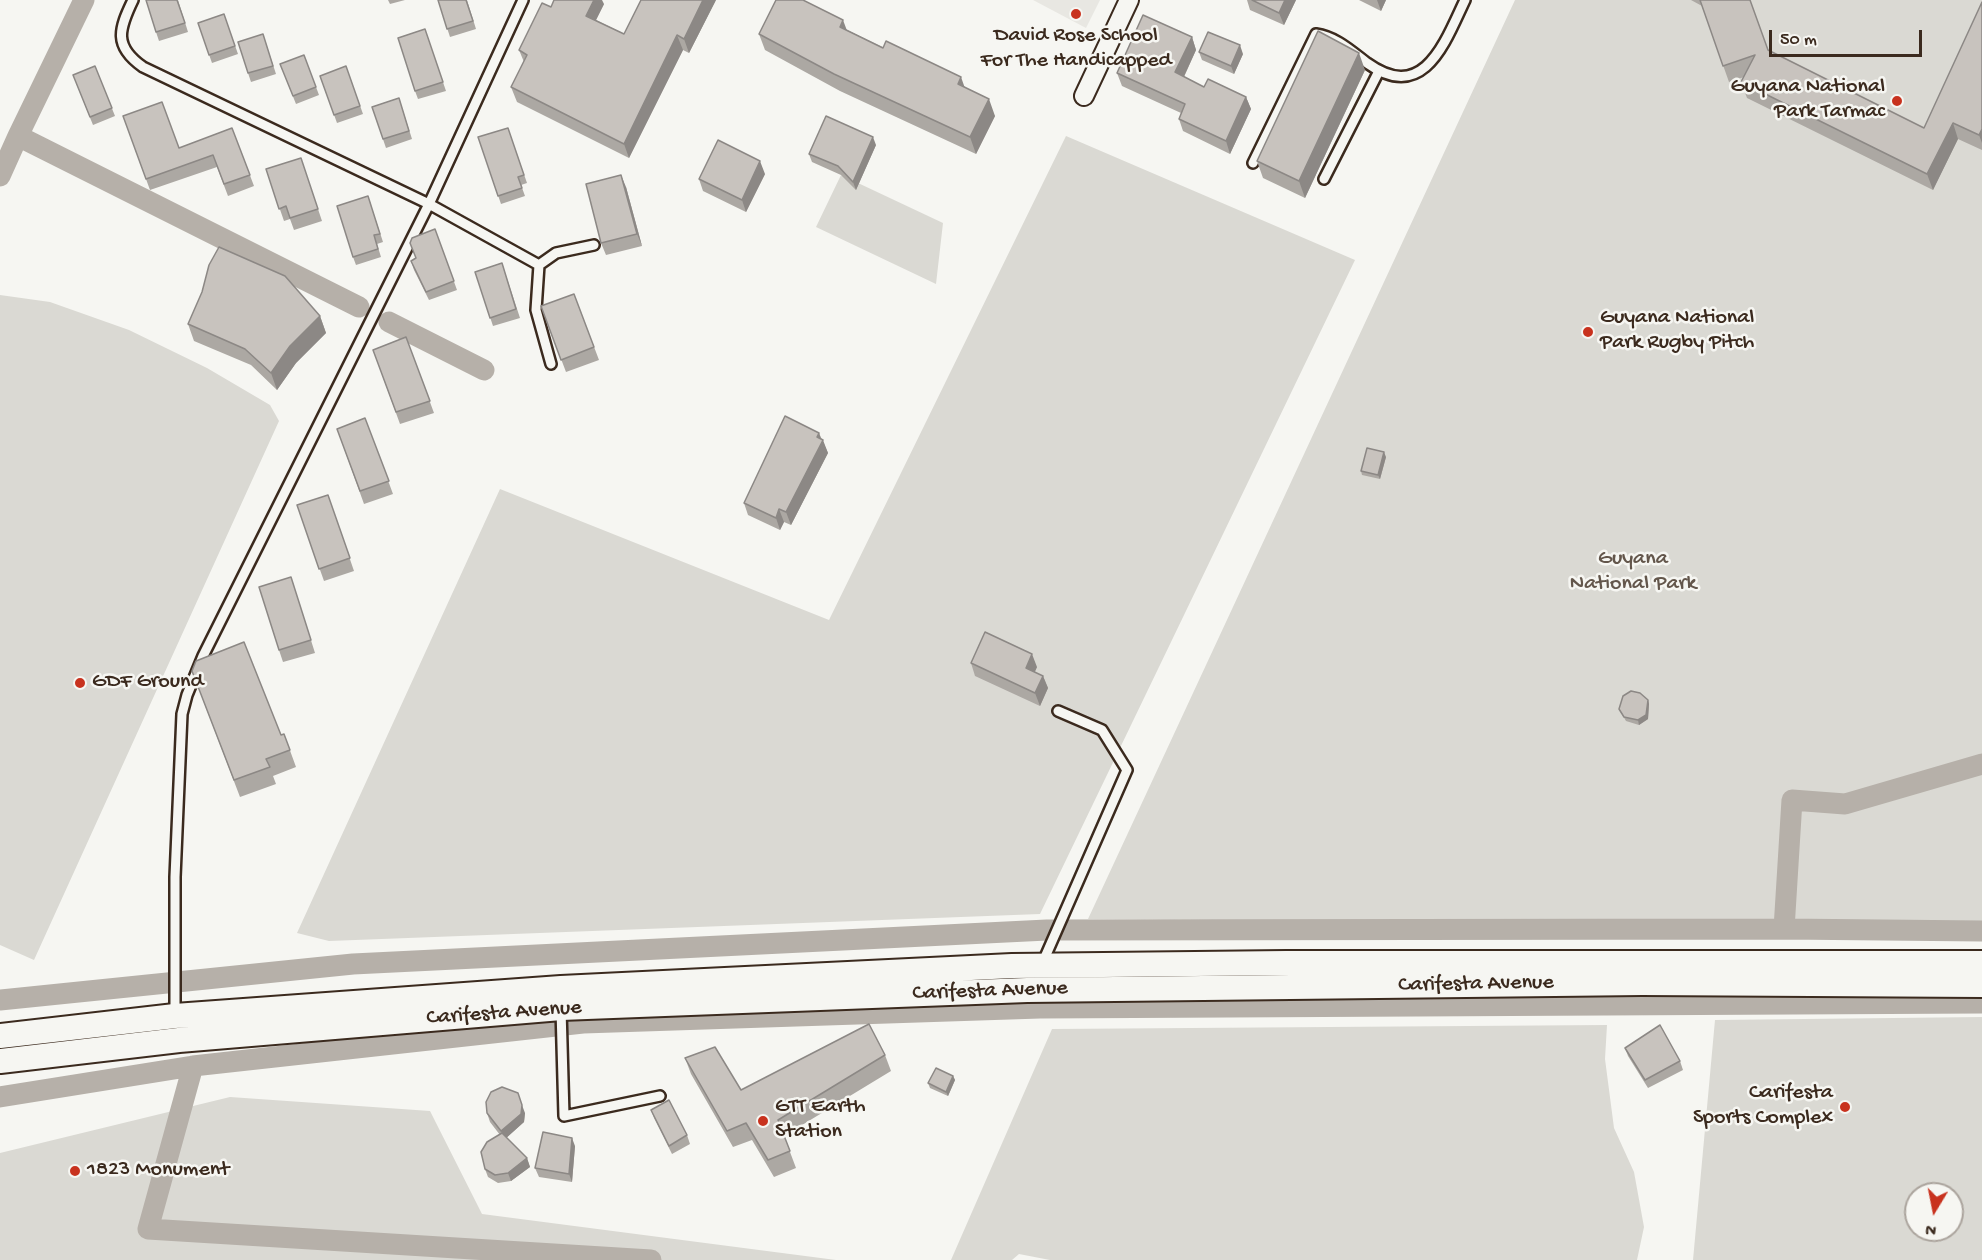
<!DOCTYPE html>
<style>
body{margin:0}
#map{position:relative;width:1982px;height:1260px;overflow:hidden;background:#f6f6f2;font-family:"Gochi Hand",sans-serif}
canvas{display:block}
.north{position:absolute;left:1904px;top:1182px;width:60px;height:60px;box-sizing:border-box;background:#f6f6f2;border:2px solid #aba49d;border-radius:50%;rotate:190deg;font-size:16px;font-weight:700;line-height:24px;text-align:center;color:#3b2a1e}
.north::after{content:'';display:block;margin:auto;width:21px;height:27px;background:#c8321e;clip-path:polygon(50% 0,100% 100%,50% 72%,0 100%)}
.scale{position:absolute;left:1769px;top:30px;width:153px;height:27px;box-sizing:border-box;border:3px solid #3b2a1e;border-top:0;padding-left:8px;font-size:18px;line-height:21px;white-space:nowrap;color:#3b2a1e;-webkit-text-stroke:4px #f6f6f2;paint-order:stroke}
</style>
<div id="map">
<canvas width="1982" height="1260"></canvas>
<div class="north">N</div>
<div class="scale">50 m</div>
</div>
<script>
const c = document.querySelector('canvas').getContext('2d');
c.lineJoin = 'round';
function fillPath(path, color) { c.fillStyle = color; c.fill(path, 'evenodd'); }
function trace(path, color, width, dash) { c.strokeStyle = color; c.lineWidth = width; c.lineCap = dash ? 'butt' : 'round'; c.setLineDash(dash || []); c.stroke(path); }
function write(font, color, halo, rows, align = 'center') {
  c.font = font + ' "Gochi Hand",sans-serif'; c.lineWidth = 5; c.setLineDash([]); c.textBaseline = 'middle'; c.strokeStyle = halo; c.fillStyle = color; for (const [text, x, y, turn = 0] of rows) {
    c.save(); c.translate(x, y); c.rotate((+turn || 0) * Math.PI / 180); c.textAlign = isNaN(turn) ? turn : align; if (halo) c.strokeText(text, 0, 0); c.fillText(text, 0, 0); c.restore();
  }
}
const built = new Path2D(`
 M1033 0H1100L1086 28Z`);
const green = new Path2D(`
 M1515 0H1982V926L1088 919Z
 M1066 136 1355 260 1040 914 329 941 297 933 500 489 829 620Z
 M841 175 943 223 936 284 816 227Z
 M0 295 50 302 129 330 207 368 270 405 279 421 34 960 0 945Z
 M1982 1017V1260H1693L1715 1020ZM1916 1194H1952V1230H1916Z
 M1607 1025 1605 1059 1614 1128 1634 1172 1644 1227 1637 1260H1050L1019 1254 1012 1260H951L1052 1029Z
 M230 1097 430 1111 482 1214 836 1260H0V1153Z`);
const canal = new Path2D(`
 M84 0 18 136 359 307
 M0 176 18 136
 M389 322 484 370
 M1784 929 1982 931
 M0 1000 353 964 1047 930 1784 929 1792 800 1845 804 1982 764
 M193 1066 148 1229 651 1260
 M0 1097 193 1066 583 1023 1040 1008 1982 1003`);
const lane = new Path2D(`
 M133 0C119 29 113 46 143 67L429 204 539 265
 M1253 163 1316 34C1336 37 1350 50 1367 63 1424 104 1445 42 1465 0
 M1324 179 1379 71
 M539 265 536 310 551 364
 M539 265 556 253 594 245
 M1042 964 1127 770 1102 730 1058 711
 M561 1009 564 1116 660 1096
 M175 1015V877L182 714 187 695 203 656 429 204 523 0`);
const street = new Path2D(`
 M1084 96 1129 0`);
const secondary = new Path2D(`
 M0 1036 175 1016 561 988 1012 966 1286 963H1982
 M0 1061 179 1040 561 1008 1027 990 1642 983 1982 985`);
const wall = new Path2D(`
 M178 0 188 32 159 41 156 32Z
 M388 0H405L390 4Z
 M438 0H467L476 29 450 37Z
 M716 0 689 53 683 50 629 158 517 102 511 87 524 62 519 50 551 7 604 4 596 20 624 34Z
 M1247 0H1296L1284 25 1250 10Z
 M1359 0H1386L1381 11Z
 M1691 0H1750L1768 50 1924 128 1982 2V150L1958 139 1933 190 1747 98 1741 82 1744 77 1729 82 1702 6Z
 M224 14 238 54 212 63 198 23Z
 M425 29 446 91 418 99 415 91Z
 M847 30 965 87 995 116 976 154 840 91 765 50 759 34Z
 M263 34 276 74 251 82 248 73Z
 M1192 37 1196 50 1184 77 1204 87 1246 97 1251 109 1230 154 1183 131 1179 119 1181 113 1122 86 1117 73Z
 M1199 52 1243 54 1234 74 1202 60Z
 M304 55 319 95 296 104 280 64Z
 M95 66 115 116 93 125 76 83Z
 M346 66 363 114 337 123 320 76Z
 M1365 70 1305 198 1263 178 1257 161Z
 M399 98 412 139 386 148 372 107Z
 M123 116 179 148 232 128 254 186 228 196 217 167 150 190Z
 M508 128 527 183 521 185 525 196 501 204 478 137Z
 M876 145 856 190 841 175 812 162 809 154Z
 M301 158 322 221 294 230 290 219 284 221 266 169Z
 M765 174 746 212 703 191 699 179Z
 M626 187 642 246 606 255 601 243Z
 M368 196 383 242 377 244 381 257 356 265 353 257Z
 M435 229 457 290 429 300 414 270 411 261 416 259Z
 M502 263 520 318 493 326 475 272Z
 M574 294 599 360 566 372 541 306Z
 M320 316 326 333 296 363 277 390 251 365 194 341 188 324Z
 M406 337 434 413 400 424 373 350Z
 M365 418 393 494 364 504 337 429Z
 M819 433 828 453 791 525 784 522 780 530 748 515 744 503Z
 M1386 457 1380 479 1362 475 1361 471Z
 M328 495 354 571 324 581 297 505Z
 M291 577 315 653 283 662 279 650Z
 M971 663 1037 667 1034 672 1043 676 1048 688 1040 706 975 676Z
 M198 687 281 735 284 734 296 767 273 776 276 784 240 797Z
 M1648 700 1649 704 1648 719 1639 725 1626 721 1619 709Z
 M1625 1048 1680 1061 1683 1070 1648 1088 1628 1056Z
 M885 1055 891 1071 784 1136 796 1168 774 1177 752 1140 733 1147 691 1074 685 1058 741 1090Z
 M953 1076 955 1080 948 1096 930 1088 928 1083Z
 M651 1110 687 1135 690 1144 672 1154 654 1118Z
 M487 1113H525L524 1122 506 1138 527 1158 530 1167 511 1181 498 1183 488 1177 485 1169 500 1135 490 1122Z
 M575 1146 572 1182 539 1177 535 1168Z`);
const shadedWall = new Path2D(`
 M594 0H602L604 4 591 30 586 16Z
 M703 0H716L689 53 684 39Z
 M1285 0H1296L1284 25 1279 13Z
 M1377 0H1386L1381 11Z
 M843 20 849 36 840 27Z
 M677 35 683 50 629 158 624 144Z
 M1192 37 1196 50 1180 85 1175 72Z
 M1240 45 1243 54 1234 74 1231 66Z
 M1359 53 1365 70 1305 198 1299 181Z
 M961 77 967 94 958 84Z
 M1246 97 1251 109 1230 154 1226 141Z
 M989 99 995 116 976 154 970 137Z
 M1953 123 1958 139 1933 190 1927 174Z
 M1982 129V143L1979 135Z
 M873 137 876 145 856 190 853 182Z
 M760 161 765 174 746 212 742 200Z
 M621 175 626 187 642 246 637 234Z
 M320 316 326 333 296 363 277 390 271 373 290 346Z
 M819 433 822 442 823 440 828 453 791 525 786 512Z
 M1384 452 1386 457 1380 479 1378 475Z
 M779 509 784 522 780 530 776 518Z
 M1032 654 1037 667 1031 681 1026 668Z
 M1043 676 1048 688 1040 706 1035 693Z
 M1648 700 1649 704 1648 719 1639 725 1638 720Z
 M953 1076 955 1080 948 1096 946 1092Z
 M522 1105 525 1113 524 1122 504 1140 501 1131Z
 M572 1138 575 1146 572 1182 569 1174Z
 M527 1158 530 1167 511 1181 508 1173Z`);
const building = new Path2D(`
 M146 0H177L185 23 156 32Z
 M438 0H466L473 21 447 29Z
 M554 0H594L586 16 624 34 641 0H703L684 39 677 35 624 144 511 87 527 55 519 50 542 3 551 7Z
 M776 0H803L843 20 840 27 883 48 886 41 961 77 958 84 989 99 970 137 834 74 759 34Z
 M1252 0H1285L1279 13Z
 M1700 0H1750L1768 50 1924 128 1982 2V129L1979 135 1953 123 1927 174 1741 82 1755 55 1723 66Z
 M224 14 235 46 209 55 198 23Z
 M1143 15 1192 37 1175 72 1204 87 1208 79 1246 97 1226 141 1179 119 1185 104 1117 73Z
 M425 29 443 82 415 91 398 38Z
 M1318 31 1359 53 1299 181 1257 161Z
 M1208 32 1240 45 1231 66 1199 52Z
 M263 34 273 66 248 73 238 42Z
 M304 55 316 87 293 96 280 64Z
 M95 66 112 108 90 117 73 75Z
 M346 66 360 106 334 115 320 76Z
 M399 98 409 131 383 139 372 107Z
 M162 102 179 148 232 128 250 175 224 184 213 155 146 179 123 116Z
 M826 116 873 137 853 182 838 166 809 154Z
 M508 128 524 175 518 177 522 188 498 196 478 137Z
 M718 140 760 161 742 200 699 179Z
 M301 158 318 209 290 218 286 206 279 209 266 169Z
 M621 175 637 234 601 243 586 184Z
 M368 196 380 234 374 235 378 249 353 257 337 206Z
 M435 229 454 281 426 292 411 261 416 258 410 243 412 238Z
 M219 247 285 276 320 316 290 346 271 373 245 349 188 324 202 292 209 265Z
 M502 263 516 309 490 318 475 272Z
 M574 294 594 347 561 360 541 306Z
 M406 337 430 401 396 412 373 350Z
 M785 416 819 433 817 437 823 440 786 512 779 509 776 518 744 503Z
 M365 418 389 481 360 491 337 429Z
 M1367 448 1384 452 1378 475 1361 471Z
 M328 495 350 558 319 569 297 505Z
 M291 577 311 640 279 650 259 587Z
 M985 632 1032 654 1026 668 1043 676 1035 693 971 663Z
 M244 642 281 735 284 734 290 750 266 759 270 767 234 780 192 671 196 661Z
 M1631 691 1640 693 1648 700 1646 715 1638 720 1624 717 1619 709 1623 696Z
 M869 1024 885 1055 778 1120 790 1151 768 1160 746 1123 727 1131 685 1058 715 1047 741 1090Z
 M1660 1025 1680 1061 1645 1080 1625 1048Z
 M936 1068 953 1076 946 1092 928 1083Z
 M502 1087 518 1093 522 1105 521 1114 501 1131 487 1113 486 1102 491 1092Z
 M669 1100 687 1135 669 1146 651 1110Z
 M543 1132 572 1138 569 1174 535 1168Z
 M502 1133 527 1158 508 1173 495 1175 485 1169 481 1152 487 1142Z`);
const markers = [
 [1076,14,6,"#c8321e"],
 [1897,101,6,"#c8321e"],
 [1588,332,6,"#c8321e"],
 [80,683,6,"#c8321e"],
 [1845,1107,6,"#c8321e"],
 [763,1121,6,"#c8321e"],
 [75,1171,6,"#c8321e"]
];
const poiNames = [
 ["David Rose School",1076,37,"center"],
 ["For The Handicapped",1076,62,"center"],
 ["Guyana National",1885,88,"right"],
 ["Park Tarmac",1885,113,"right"],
 ["Guyana National",1600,319],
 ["Park Rugby Pitch",1600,344],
 ["GDF Ground",92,683],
 ["Carifesta",1833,1094,"right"],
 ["Sports Complex",1833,1119,"right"],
 ["GTT Earth",775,1108],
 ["Station",775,1133],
 ["1823 Monument",87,1171]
];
const parkNames = [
 ["Guyana",1633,560],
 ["National Park",1633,585]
];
const streetNames = [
 ["Carifesta Avenue",1476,985,-1],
 ["Carifesta Avenue",990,992,-2],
 ["Carifesta Avenue",504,1014,-4]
];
fillPath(built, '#e8e7e2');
fillPath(green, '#dad9d3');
trace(canal, '#b6b0a9', 21);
trace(lane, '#3b2a1e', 14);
trace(street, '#3b2a1e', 22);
trace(secondary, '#3b2a1e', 28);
trace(lane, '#f6f6f2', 9);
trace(street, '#f6f6f2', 18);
trace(secondary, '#f6f6f2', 24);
fillPath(wall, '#aca8a3');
fillPath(shadedWall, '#8c8885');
fillPath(building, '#c8c3be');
trace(building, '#8c8885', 1.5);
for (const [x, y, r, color] of markers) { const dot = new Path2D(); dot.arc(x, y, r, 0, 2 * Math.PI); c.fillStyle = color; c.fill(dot); trace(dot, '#f6f6f2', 2); }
write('22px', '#3b2a1e', '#f6f6f2', poiNames, 'left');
write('22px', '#63564b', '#f6f6f2', parkNames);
write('22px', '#3b2a1e', '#f6f6f2', streetNames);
</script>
